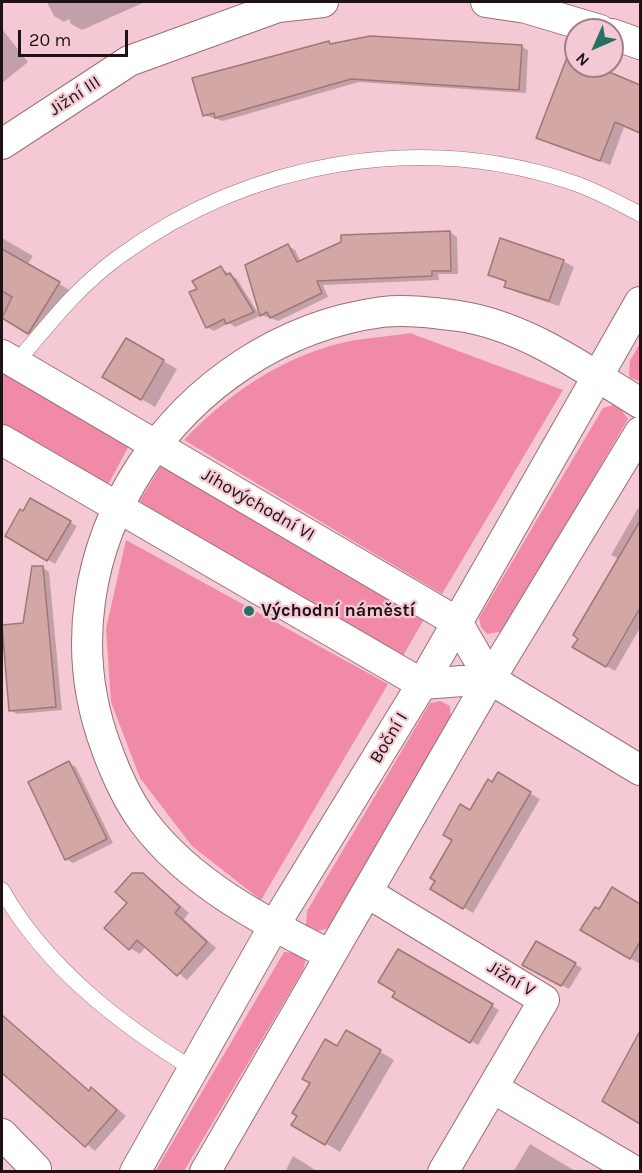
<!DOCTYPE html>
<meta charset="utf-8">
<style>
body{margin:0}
#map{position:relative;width:642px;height:1173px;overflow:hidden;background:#f4c9d3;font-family:Karla,sans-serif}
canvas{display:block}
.frame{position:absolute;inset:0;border:3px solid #1f1114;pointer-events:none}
.north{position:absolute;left:564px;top:18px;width:60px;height:60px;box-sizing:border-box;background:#f4c9d3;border:2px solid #9f7f87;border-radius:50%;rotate:225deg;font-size:16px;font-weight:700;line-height:24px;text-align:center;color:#1f1114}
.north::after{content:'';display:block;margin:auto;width:21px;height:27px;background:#286f65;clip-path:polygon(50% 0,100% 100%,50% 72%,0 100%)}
.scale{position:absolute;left:18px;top:30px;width:110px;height:27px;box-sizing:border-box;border:3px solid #1f1114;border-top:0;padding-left:8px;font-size:18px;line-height:21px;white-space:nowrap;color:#1f1114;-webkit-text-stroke:4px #f4c9d3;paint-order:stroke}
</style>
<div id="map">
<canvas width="642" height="1173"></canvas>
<div class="frame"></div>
<div class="north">N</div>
<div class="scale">20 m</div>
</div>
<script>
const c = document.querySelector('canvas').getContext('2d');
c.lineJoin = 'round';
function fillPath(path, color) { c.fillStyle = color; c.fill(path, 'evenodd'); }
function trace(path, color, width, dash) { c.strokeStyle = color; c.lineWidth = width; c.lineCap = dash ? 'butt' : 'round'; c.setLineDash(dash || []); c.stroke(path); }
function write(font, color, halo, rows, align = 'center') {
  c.font = font + ' Karla,sans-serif'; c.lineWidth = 4.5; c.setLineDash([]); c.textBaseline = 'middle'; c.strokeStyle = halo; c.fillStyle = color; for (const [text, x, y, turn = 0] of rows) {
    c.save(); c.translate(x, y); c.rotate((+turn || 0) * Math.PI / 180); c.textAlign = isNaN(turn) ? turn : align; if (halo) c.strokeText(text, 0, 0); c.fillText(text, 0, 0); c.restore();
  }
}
const green = new Path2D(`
 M410 333 563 390 442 594 184 440C226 396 277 360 337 344 360 338 386 337 410 333Z
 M640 343V381L630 378 629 374 630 361Z
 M2 368 131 442 105 490 2 430Z
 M617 404 628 419 504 631 487 634 481 627 479 618 603 408Z
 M161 466H171L427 614 400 661 143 511 140 500Z
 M126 540 388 684 261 900 192 846 140 778 111 702 106 629Z
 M440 701 450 706 451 720 329 928 318 931 306 926 307 911 430 703Z
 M284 952 297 953 306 958 303 970 184 1171 155 1172Z`);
const shadow = new Path2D(`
 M47 2H145L82 30 71 24 69 19 64 22 54 16Z
 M2 29 28 62 2 83Z
 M329 42 333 45 521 46 528 50 526 93 359 82 223 121 204 115Z
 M576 60V66H591L640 86V134L624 127 610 165 537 137Z
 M450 232 457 237 458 274H438L439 280 323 285 328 297 278 321 261 315 288 246 295 250 301 262Z
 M2 238 33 256 27 265 73 292 42 341 2 317Z
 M563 261 574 267 559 306 516 292 506 286 507 283 489 274Z
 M221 268 237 279 260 316 235 327 229 323 214 331 207 327 199 290Z
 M127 340 177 369 155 407 104 377Z
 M31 500 77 526 55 564 7 535Z
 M638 508 640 510V628L615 671 574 647 619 559 611 555Z
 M42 567 49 572 62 710 17 714 10 710 25 625Z
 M69 763 76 767 113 843 73 863 66 859Z
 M498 775 540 799 473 913 432 889 470 812Z
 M143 875 153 881 189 913 184 919 216 948 187 980 146 946 140 954 130 948 129 902Z
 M613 889 640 905V964L582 930 600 911Z
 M536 943 582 968 569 989 524 964Z
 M399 951 499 1010 478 1045 395 996 397 992Z
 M12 1026 90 1091 101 1095 126 1116 95 1151 2 1072V1039Z
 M347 1032 394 1060 340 1152 293 1124 312 1083Z
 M623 1065 640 1075V1123L604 1100Z
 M530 1144 540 1150 577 1172H513Z
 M293 1156 306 1164 318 1172H285Z`);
const building = new Path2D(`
 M370 36 522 45 519 90 351 79 215 118 214 113 203 116 192 78 329 41 330 44Z
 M568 55 576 58V66H595L640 85V133L615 122 600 161 536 138Z
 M450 231 451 271H432V276L317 281 322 293 270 318 267 312 260 316 245 265 288 244 297 262 341 242V235Z
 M500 238 564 260 549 301 504 287 506 281 488 275Z
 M2 249 60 282 28 334 2 318 12 297 2 291Z
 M221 266 226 275 230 273 254 312 226 324 224 319 206 328 189 292 197 289 192 281Z
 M126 338 164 360 141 400 102 377Z
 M30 498 71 521 47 561 5 536 20 509 23 511Z
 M640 521V608L606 667 572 647 578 639 573 635Z
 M32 566H43L56 707 9 711 2 625 23 623Z
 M69 761 107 839 65 860 28 782Z
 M498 772 531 792 463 909 430 889 435 881 430 878 452 840 443 835 460 804 470 810 488 779 492 782Z
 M132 873H143L180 907 175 913 207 942 177 976 137 940 129 950 104 928 127 903 115 892Z
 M612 887 640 904V942L630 959 580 930 595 907 599 909Z
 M536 941 576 963 561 986 522 965Z
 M398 949 493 1004 470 1043 392 997 395 992 378 982Z
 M2 1015 89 1091 91 1087 117 1110 85 1147 2 1073Z
 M346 1030 381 1050 325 1145 291 1125 297 1116 292 1113 310 1083 302 1079 325 1039 337 1046Z
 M640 1031V1124L602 1101Z`);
const lane = new Path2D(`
 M16 363C47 326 79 285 120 256 251 161 420 131 574 183 597 191 619 203 640 214
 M2 890C46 967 118 1023 193 1069`);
const street = new Path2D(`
 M486 2 526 8 600 30
 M612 34 640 44
 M2 144 129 61 278 7 323 2
 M2 355 457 622 490 679 640 770
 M2 440 422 684 490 679
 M368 893 544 1000 443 1172
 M330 955C263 921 189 883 143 821 126 798 115 772 106 747 33 551 181 339 382 312 406 309 436 313 459 316 526 326 584 369 640 403
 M493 1088 636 1172
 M2 1134 36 1169
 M135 1172 274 926 422 684 640 302
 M205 1172 490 679 640 432`);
const markers = [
 [249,611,6,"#286f65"]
];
const streetNames = [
 ["Jižní III",75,96,-33],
 ["Jihovýchodní VI",258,505,30],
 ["Boční I",389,738,-59],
 ["Jižní V",511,979,31]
];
const poiNames = [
 ["Východní náměstí",261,611]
];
fillPath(green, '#f08aa7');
fillPath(shadow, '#0003');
fillPath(building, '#d2a7a5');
trace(building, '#9f7775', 1.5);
trace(lane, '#966f79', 16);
trace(street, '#966f79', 32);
trace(lane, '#fff', 15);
trace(street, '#fff', 30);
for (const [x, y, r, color] of markers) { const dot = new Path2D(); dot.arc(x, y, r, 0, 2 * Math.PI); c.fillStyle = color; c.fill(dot); trace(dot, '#f4c9d3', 2); }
write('18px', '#1f1114', '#f4c9d3', streetNames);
write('bold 18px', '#1f1114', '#f4c9d3', poiNames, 'left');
</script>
